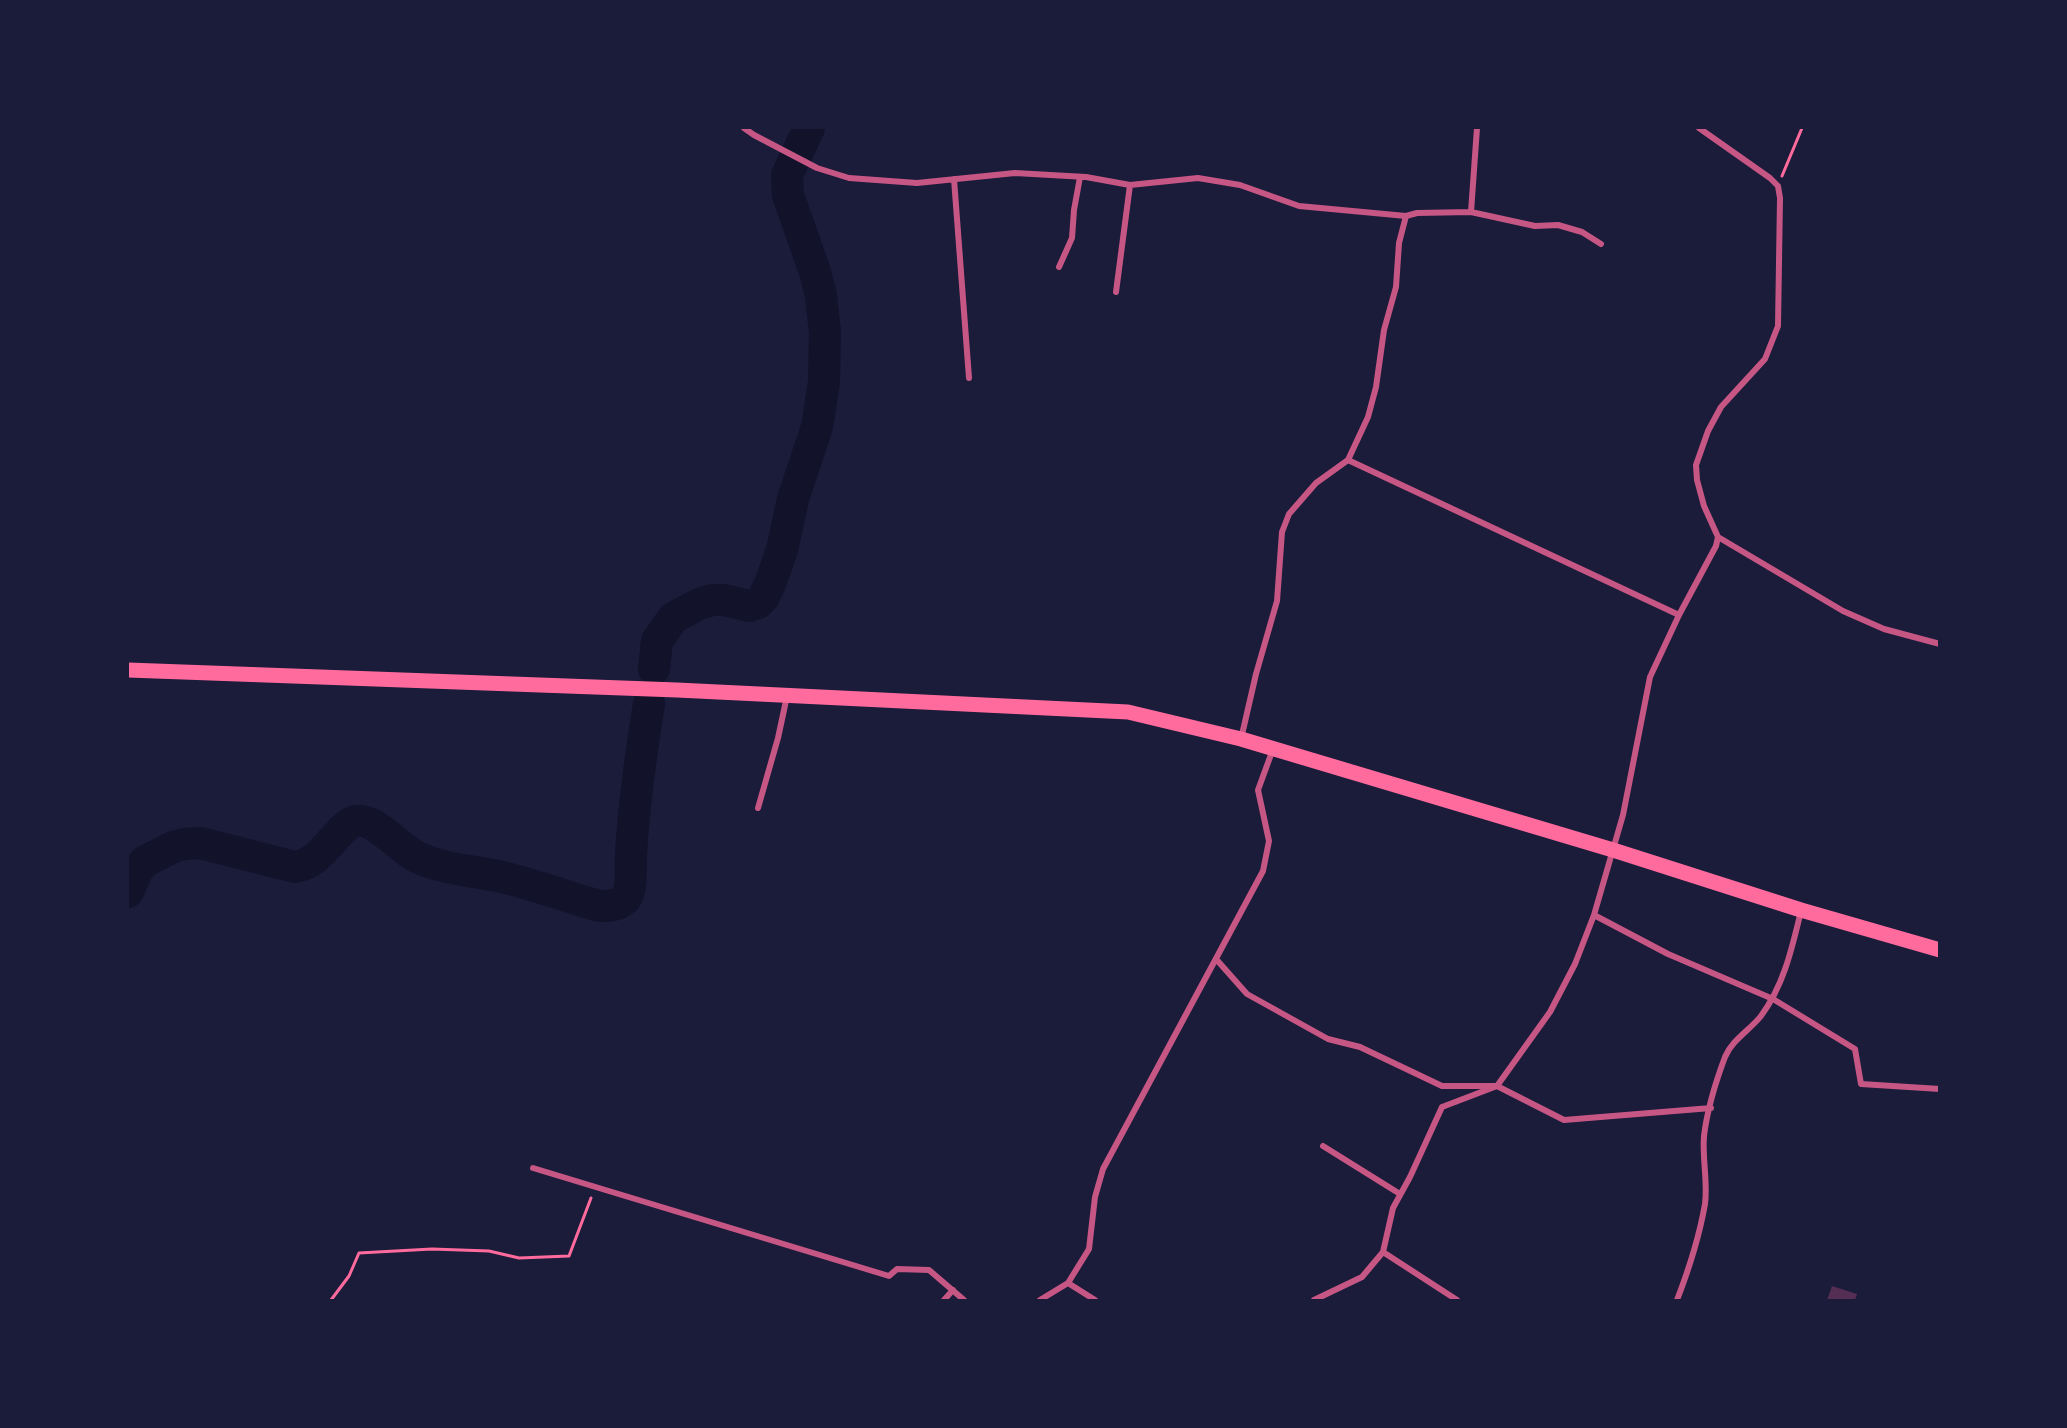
<!DOCTYPE html>
<style>
body{margin:0}
#map{position:relative;width:2067px;height:1428px;overflow:hidden;background:#1b1b3a;font-family:"Public Sans",sans-serif}
canvas{display:block}
.frame{position:absolute;inset:0;border:129px solid #1b1b3a;pointer-events:none}
</style>
<div id="map">
<canvas width="2067" height="1428"></canvas>
<div class="frame"></div>
</div>
<script>
const c = document.querySelector('canvas').getContext('2d');
c.lineJoin = 'round';
function trace(path, color, width, dash) { c.strokeStyle = color; c.lineWidth = width; c.lineCap = dash ? 'butt' : 'round'; c.setLineDash(dash || []); c.stroke(path); }
function fillPath(path, color) { c.fillStyle = color; c.fill(path, 'evenodd'); }
const river = new Path2D(`
 M654 669 657 641 673 618 699 604 712 600H724L749 606 758 603 763 598 770 584 782 550 793 499 817 427 824 382 825 332 821 296 815 272 788 195 787 175 809 128
 M128 892 137 871 144 862 173 847 185 844 200 843 295 867C324 863 337 825 356 821 374 817 400 849 417 857 444 870 478 871 506 878 538 886 568 897 599 906 608 906 618 906 625 899 633 890 630 866 631 854 634 804 641 753 649 704`);
const building = new Path2D(`
 M1832 1286 1857 1294 1855 1300H1827Z`);
const path = new Path2D(`
 M1782 176 1802 128
 M331 1300 349 1276 359 1253 432 1249 489 1251 519 1258 569 1256 591 1198`);
const minor = new Path2D(`
 M744 128 754 135 817 168 849 178 917 183 1015 173 1086 177 1130 185 1198 178 1240 185 1299 206 1406 216 1417 213 1471 212 1477 128
 M1699 128 1770 178 1778 186 1780 198 1778 326 1765 359 1721 407 1708 431 1696 465 1697 480 1704 506 1718 537 1843 611 1884 629 1940 644
 M954 179 969 378
 M1471 212 1535 226 1558 225 1582 232 1601 244
 M1059 267 1072 238 1074 210 1080 177
 M1116 292 1130 185
 M1348 460 1679 615
 M1241 739 1256 674 1277 601 1282 532 1289 514 1316 483 1348 460 1368 417 1376 387 1384 330 1396 287 1399 243 1406 216
 M758 808 778 738 787 696
 M1594 915 1668 954 1773 999 1855 1049 1861 1084 1940 1089
 M1216 959 1247 994 1328 1039 1360 1047 1442 1086H1497L1564 1120 1711 1108
 M1323 1146 1400 1194
 M533 1168 889 1276 897 1269 929 1270 964 1300
 M1383 1252 1457 1300
 M1068 1283 1095 1300
 M944 1300 953 1290
 M1040 1300 1068 1283 1089 1249 1095 1197 1103 1169 1263 871 1269 841 1258 790 1273 749
 M1314 1300 1362 1277 1383 1252 1393 1208 1410 1177 1442 1107 1497 1086 1550 1012 1575 964 1594 915 1623 815 1650 677 1679 615 1716 546 1718 537
 M1677 1300C1689 1269 1699 1238 1705 1204 1708 1182 1702 1158 1704 1136 1707 1111 1716 1081 1725 1057 1732 1040 1750 1030 1761 1016 1784 985 1792 948 1801 911`);
const primary = new Path2D(`
 M128 670 677 690 1128 712 1241 739 1613 850 1801 910 1940 950`);
trace(river, '#12122b', 32);
fillPath(building, '#542f53');
trace(path, '#ff6b9d', 3);
trace(minor, '#c65784', 6);
trace(primary, '#ff6b9d', 15);
</script>
